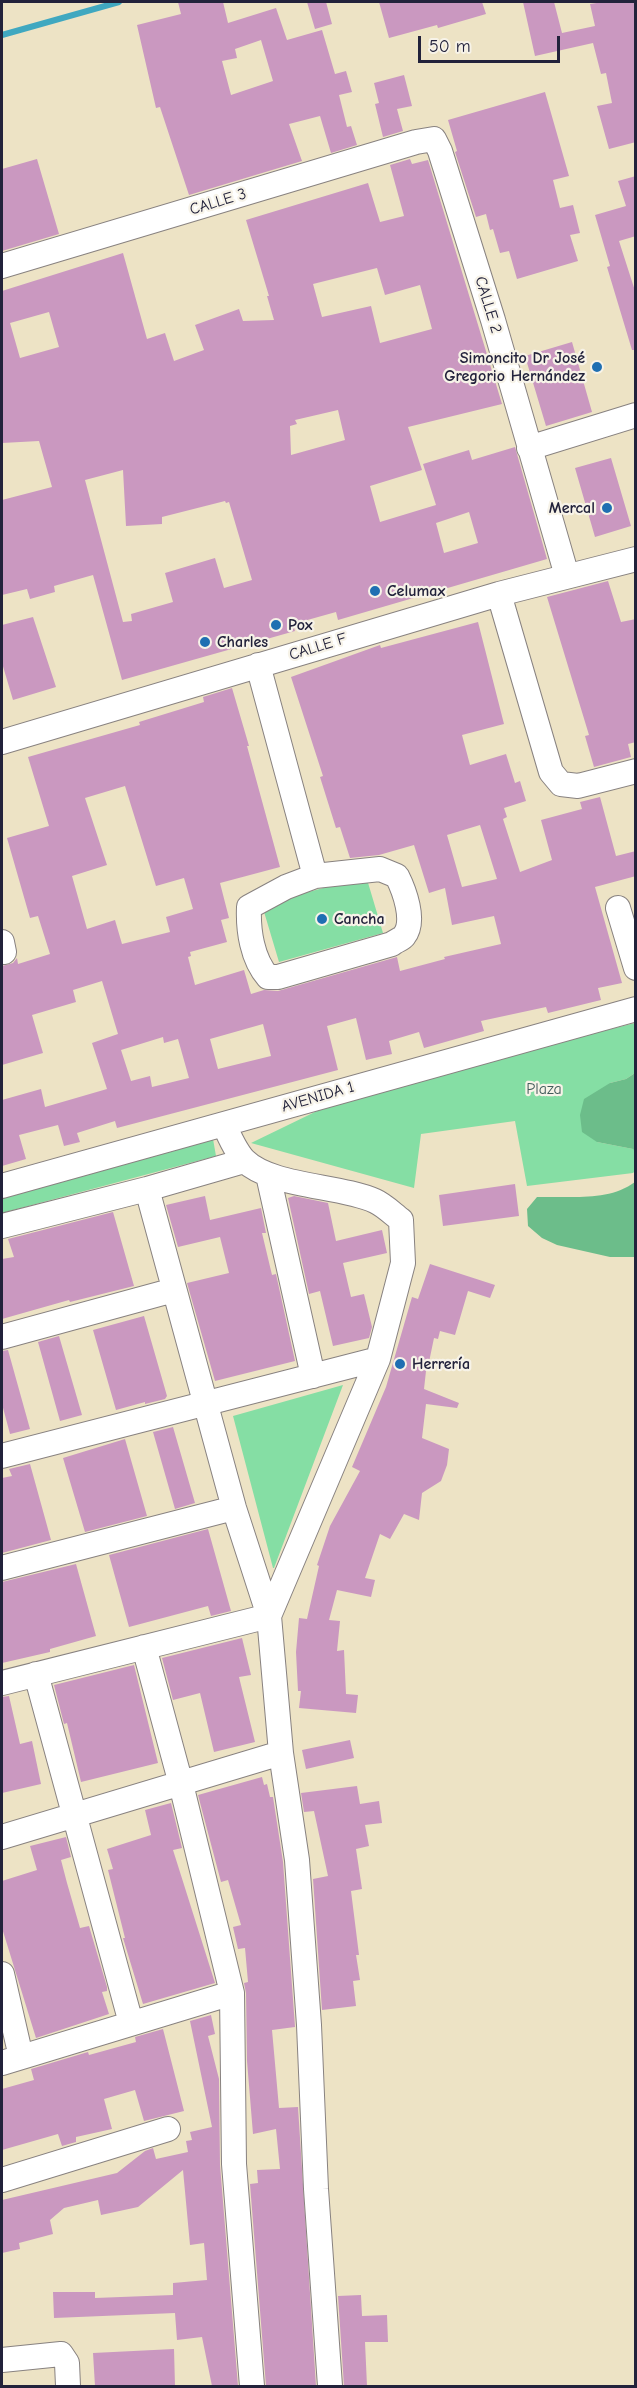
<!DOCTYPE html>
<meta charset="utf-8">
<style>
body{margin:0}
#map{position:relative;width:637px;height:2388px;overflow:hidden;background:#ede3c5;font-family:"Comic Neue",sans-serif}
canvas{display:block}
.frame{position:absolute;inset:0;border:3px solid #22223b;pointer-events:none}
.scale{position:absolute;left:418px;top:36px;width:142px;height:27px;box-sizing:border-box;border:3px solid #22223b;border-top:0;padding-left:8px;font-size:18px;line-height:21px;white-space:nowrap;color:#22223b;-webkit-text-stroke:4px #f7f3e8;paint-order:stroke}
</style>
<div id="map">
<canvas width="637" height="2388"></canvas>
<div class="frame"></div>
<div class="scale">50 m</div>
</div>
<script>
const c = document.querySelector('canvas').getContext('2d');
c.lineJoin = 'round';
function fillPath(path, color) { c.fillStyle = color; c.fill(path, 'evenodd'); }
function trace(path, color, width, dash) { c.strokeStyle = color; c.lineWidth = width; c.lineCap = dash ? 'butt' : 'round'; c.setLineDash(dash || []); c.stroke(path); }
function write(font, color, halo, rows, align = 'center') {
  c.font = font + ' "Comic Neue",sans-serif'; c.lineWidth = 4.5; c.setLineDash([]); c.textBaseline = 'middle'; c.strokeStyle = halo; c.fillStyle = color; for (const [text, x, y, turn = 0] of rows) {
    c.save(); c.translate(x, y); c.rotate((+turn || 0) * Math.PI / 180); c.textAlign = isNaN(turn) ? turn : align; if (halo) c.strokeText(text, 0, 0); c.fillText(text, 0, 0); c.restore();
  }
}
const green = new Path2D(`
 M366 876 383 933 279 962 262 905Z
 M635 1023V1073L626 1079 610 1083 597 1142 633 1149 636 1152 635 1171 633 1173 527 1186 515 1121 421 1134 414 1188 251 1143 319 1110 451 1069Z
 M213 1139 216 1156 2 1213V1198Z
 M343 1385 274 1568H273L233 1416Z`);
const forest = new Path2D(`
 M635 1073V1152L633 1149 597 1142 582 1132 580 1115 584 1099 610 1083 626 1079Z
 M635 1182V1257H610L557 1245 542 1238 528 1226 527 1209 537 1197C570 1196 608 1202 635 1182Z`);
const stream = new Path2D(`
 M2 35 119 2`);
const building = new Path2D(`
 M178 2H223L228 23 276 8 287 40 322 30 335 74 346 71 352 92 339 95 347 127 351 126 357 145 331 153 320 116 289 124 302 161 189 195 160 107 156 108 137 25 181 14ZM261 40 273 81 231 95 222 61 237 58 235 49Z
 M307 2H326L332 24 315 29Z
 M379 2H482L486 14 438 28 437 25 389 38Z
 M523 2H554L562 33 595 26 590 4 603 2H636V142L609 149 597 106 612 103 606 73 601 74 593 43 535 56Z
 M404 75 412 106 397 109 403 131 383 137 375 104 379 103 374 83Z
 M545 92 569 176 553 180 560 208 573 205 580 233 570 235 578 261 517 279 509 251 500 253 493 229 490 230 486 214 476 217 455 152 457 151 448 120Z
 M37 159 59 234 2 251V169Z
 M410 159 412 164 428 160 502 404 408 427 422 470 370 486 380 522 436 505 423 464 469 450 472 460 515 447 547 559 338 620 336 612 293 624 295 631 122 680 93 575 54 586 55 592 30 599 27 589 2 595V500L52 487 39 441 2 443V291L123 253 147 339 165 333 174 361 204 350 195 325 239 309 243 321 274 320 267 296H269L246 220 368 183 380 222 404 216 390 165ZM377 268 385 295 420 285 432 329 380 343 371 306 322 317 313 284ZM49 312 59 347 20 358 10 323ZM338 410 345 440 291 455 290 426 297 424 295 420ZM123 470 126 526 162 524V517L225 501 226 503 229 502 252 580 224 588 215 558 165 573 173 602 131 614 132 621 123 622 85 480ZM469 512 478 543 444 553 436 523Z
 M636 176V236L619 241 636 294V350H632L607 267 610 266 595 215 626 206 618 181Z
 M572 342 592 412 546 426 525 356Z
 M611 458 631 526 595 537 575 468Z
 M608 581 621 622 636 619V742L628 744 631 757 594 767 585 736 589 735 547 597Z
 M33 617 56 687 13 700 2 663V625Z
 M478 622 504 724 462 735 470 765 506 754 515 783 520 781 526 801 504 808 507 817 503 819 520 872 552 860 541 820 582 809 580 802 600 797 616 856 636 851V876L595 887 622 983 598 988 601 1000 548 1013 546 1007 481 1021 484 1031 424 1048 419 1032 389 1041 392 1054 366 1060 356 1018 327 1026 338 1070 117 1128 115 1121 77 1133 80 1142 64 1146 58 1125 19 1135 26 1159 2 1166V1100L41 1089 45 1107 107 1089 92 1043 118 1034 102 981 73 990 76 1002 32 1015 43 1053 2 1065V966L13 963 17 958 18 964 50 954 38 916 30 918 7 838 49 826 28 757 140 725 139 722 204 702 203 697 232 688 249 746H247L280 867 220 883 229 918 221 920 227 942 190 952 191 956 188 957 195 985 244 970 251 994 264 990 278 991 397 957 400 971 445 959 444 957 501 944 494 916 452 925 445 888 429 893 414 845 379 855 350 858 340 827 336 828 320 777 323 776 291 677 380 645 381 648ZM125 786 156 886 184 878 193 909 166 917 170 932 122 944 115 920 87 929 72 876 107 865 85 798ZM480 825 497 879 462 887 447 835ZM263 1024 271 1056 218 1069 210 1039ZM163 1037 164 1043 178 1039 189 1078 152 1087 150 1076 131 1081 121 1050Z
 M515 1184 519 1216 443 1226 439 1195Z
 M205 1196 210 1220 261 1208 266 1233H262L272 1275 276 1274 295 1361 215 1381 187 1283 229 1273 220 1237 178 1247 166 1205Z
 M294 1196 328 1203 336 1241 382 1230 387 1253 343 1263 351 1297 364 1294 372 1327 369 1338 333 1346 320 1291 309 1294 288 1198Z
 M113 1212 134 1286 70 1302 69 1300 2 1319V1259L14 1257 8 1239Z
 M430 1264 495 1285 490 1298 468 1291 455 1335 440 1331 438 1339 434 1338 429 1362H427L424 1389 459 1403 457 1408 426 1404 422 1438 449 1449 447 1465 441 1481 422 1493 419 1520 404 1514 390 1539 380 1534 365 1578 375 1580 371 1597 337 1590 329 1620 340 1621 337 1651 344 1650 346 1694 358 1695 356 1713 299 1708 301 1691H298L296 1652 299 1618 307 1619 319 1566 317 1565 330 1526 360 1471 352 1467 386 1387 412 1297 418 1299Z
 M144 1316 167 1396 165 1399 145 1404V1402L116 1410 93 1330Z
 M59 1336 82 1415 60 1421 38 1342Z
 M8 1350 30 1429 10 1434 2 1404V1351Z
 M173 1427 195 1503 175 1509 153 1432Z
 M125 1439 147 1516 85 1532 63 1458Z
 M30 1464 51 1540 2 1553V1478L12 1476 9 1469Z
 M208 1529 231 1611 211 1616 208 1606 129 1627 109 1555Z
 M76 1564 96 1636 50 1649V1652L2 1663V1582Z
 M242 1638 251 1675 239 1677 255 1742 214 1752 200 1693 173 1700 162 1658Z
 M134 1665 158 1763 81 1782 67 1723 64 1724 54 1685Z
 M9 1696 20 1744 32 1741 41 1784 2 1793V1697Z
 M350 1740 354 1758 306 1769 302 1750Z
 M262 1777 264 1785 267 1784 270 1797H273L283 1862 295 2027 272 2030 279 2108 298 2107 316 2386H266L250 2184 258 2183 257 2170 280 2169 276 2129 253 2134 247 2061 246 1993 244 1983 248 1982 245 1948 238 1949 233 1927 241 1925 228 1880 221 1882 198 1795Z
 M357 1786 360 1804 379 1801 382 1823 365 1825 369 1846 356 1849 362 1889 351 1891 359 1955H356L360 1980 353 1981 356 2006 322 2010 313 1879 328 1876 314 1811 304 1812 301 1793Z
 M171 1803 182 1848 173 1850 215 1983 143 2004 123 1938H125L108 1870 113 1869 107 1849 151 1835 145 1810Z
 M66 1837 71 1857 61 1860 67 1883 80 1928 89 1926 107 1987V1991L102 1992 109 2014 36 2038 2 1928V1881L37 1870 30 1846Z
 M211 2015 215 2034 208 2036 219 2079 220 2165 238 2386H212L202 2337 177 2340 175 2313 54 2318 53 2292H95V2298L173 2295V2283L207 2280 204 2243 190 2245 183 2170 138 2207 101 2215 98 2200 64 2208 50 2220 53 2234 19 2243 20 2249 2 2253V2200L117 2173 145 2151 153 2148 156 2159 188 2152 186 2141 192 2140 190 2132 212 2127 190 2021Z
 M163 2029 184 2111 144 2121 135 2090 104 2099 112 2129 76 2137V2142L62 2146 58 2134 2 2150V2089L34 2080 31 2069 88 2052 89 2055 136 2042 135 2037Z
 M361 2295 362 2316 387 2315 388 2342H365L367 2386H344L338 2296Z
 M174 2349 175 2386H95L93 2353Z`);
const minor = new Path2D(`
 M2 266 416 142 434 139 440 151 493 320 567 576
 M529 448 636 415
 M499 594 551 772 561 784 578 786 636 771
 M258 665 315 876
 M2 742 499 594 636 559
 M380 869 397 876C404 890 416 921 404 936 402 939 395 941 392 944L278 977H268C252 959 248 930 249 907L286 887 315 876Z
 M618 908 636 968
 M2 942 4 952
 M268 1175 313 1376
 M2 1186 636 1009
 M147 1189 234 1508 269 1616 281 1753 297 1860 309 2025 316 2189 330 2386
 M2 1226 147 1189 244 1161
 M2 1337 174 1290
 M2 1456 378 1359
 M2 1568 234 1508
 M144 1647 181 1784 232 1993 234 2164 252 2386
 M36 1674 131 2023
 M2 1683 269 1616 378 1359 403 1263 401 1220C393 1214 384 1205 375 1201 339 1185 271 1187 244 1160 235 1150 229 1136 224 1124
 M2 1837 281 1753
 M2 1974 21 2057
 M2 2063 232 1993
 M2 2180 168 2129
 M2 2360 61 2354 67 2363 68 2386`);
const markers = [
 [597,367,6,"#1f6fb2"],
 [607,508,6,"#1f6fb2"],
 [375,591,6,"#1f6fb2"],
 [276,625,6,"#1f6fb2"],
 [205,642,6,"#1f6fb2"],
 [322,919,6,"#1f6fb2"],
 [400,1364,6,"#1f6fb2"]
];
const streetNames = [
 ["CALLE 3",218,202,-17],
 ["CALLE 2",488,305,73],
 ["CALLE F",318,647,-17],
 ["AVENIDA 1",318,1097,-16]
];
const poiNames = [
 ["Simoncito Dr José",585,358,"right"],
 ["Gregorio Hernández",585,376,"right"],
 ["Mercal",595,508,"right"],
 ["Celumax",387,591],
 ["Pox",288,625],
 ["Charles",217,642],
 ["Cancha",334,919],
 ["Herrería",412,1364]
];
const parkNames = [
 ["Plaza",544,1089]
];
fillPath(green, '#85dea4');
fillPath(forest, '#6cbd8a');
trace(stream, '#40a8c0', 6);
fillPath(building, '#ca98c0');
trace(minor, '#888280', 26);
trace(minor, '#fff', 24);
for (const [x, y, r, color] of markers) { const dot = new Path2D(); dot.arc(x, y, r, 0, 2 * Math.PI); c.fillStyle = color; c.fill(dot); trace(dot, '#f7f3e8', 2); }
write('16px', '#22223b', '#f7f3e8', streetNames);
write('bold 16px', '#22223b', '#f7f3e8', poiNames, 'left');
write('16px', '#405a5a', '#f7f3e8', parkNames);
</script>
